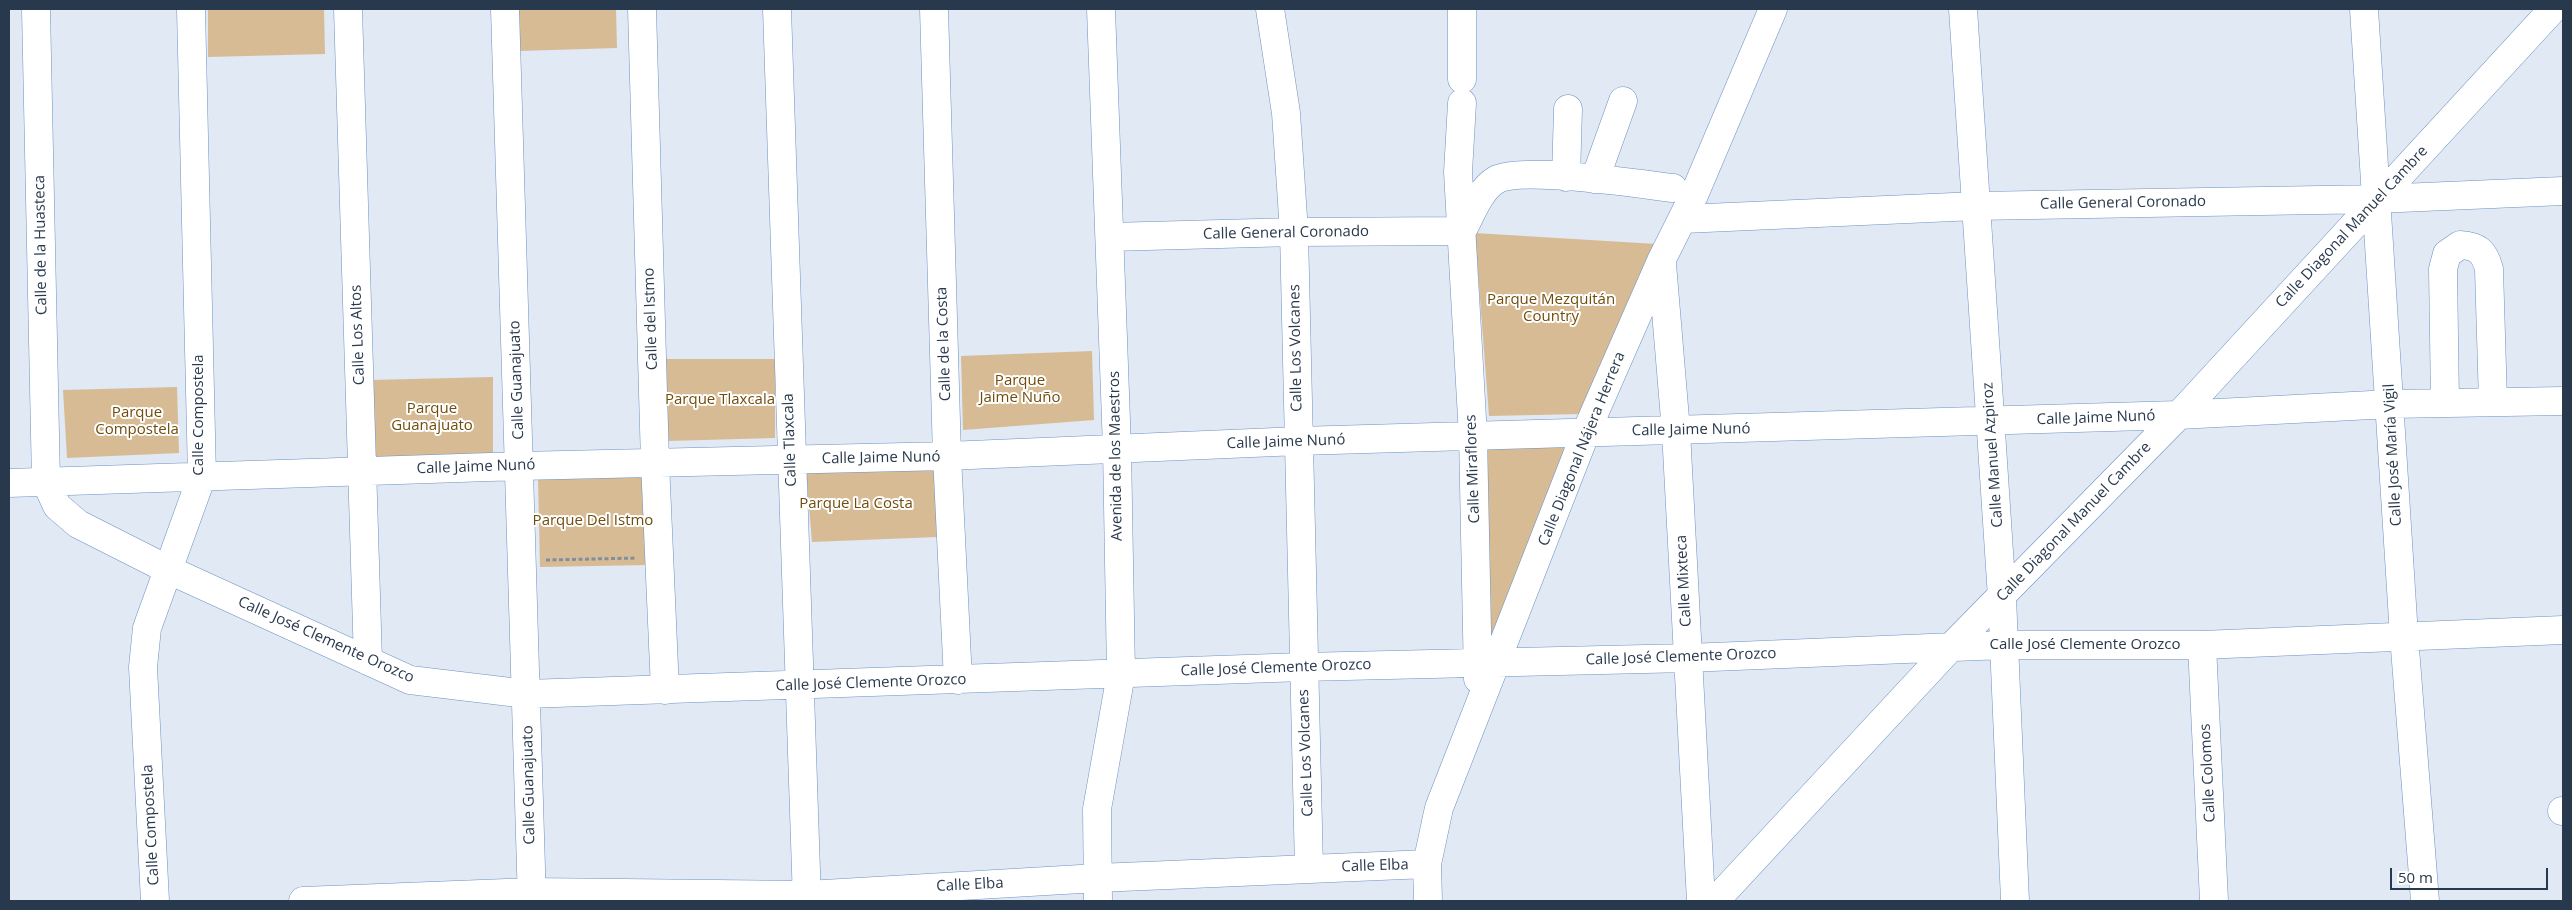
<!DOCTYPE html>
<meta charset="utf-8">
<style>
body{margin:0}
#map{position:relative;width:2572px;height:910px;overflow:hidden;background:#e1e9f4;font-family:"Open Sans",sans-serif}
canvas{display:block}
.frame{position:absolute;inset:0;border:10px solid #29394d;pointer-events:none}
.scale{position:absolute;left:2390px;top:868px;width:158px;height:22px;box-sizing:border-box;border:2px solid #29394d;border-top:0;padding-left:6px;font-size:15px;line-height:18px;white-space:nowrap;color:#29394d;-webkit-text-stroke:4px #fff;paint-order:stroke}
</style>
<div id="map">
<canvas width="2572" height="910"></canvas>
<div class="frame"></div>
<div class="scale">50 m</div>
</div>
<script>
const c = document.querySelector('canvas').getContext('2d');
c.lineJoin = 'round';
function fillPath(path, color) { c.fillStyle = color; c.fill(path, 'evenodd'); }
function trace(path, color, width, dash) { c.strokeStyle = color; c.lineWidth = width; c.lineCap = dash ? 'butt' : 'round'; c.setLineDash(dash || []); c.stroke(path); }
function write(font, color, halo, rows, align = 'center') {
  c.font = font + ' "Open Sans",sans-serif'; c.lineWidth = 4; c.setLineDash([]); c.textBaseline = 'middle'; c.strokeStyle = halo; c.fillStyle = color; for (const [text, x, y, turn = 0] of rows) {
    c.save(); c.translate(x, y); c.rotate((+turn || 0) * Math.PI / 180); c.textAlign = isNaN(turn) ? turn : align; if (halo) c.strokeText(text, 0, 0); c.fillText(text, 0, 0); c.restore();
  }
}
const green = new Path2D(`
 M208 9H324L325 54 208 57Z
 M517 9H616L617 48 519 51Z
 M1475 233 1656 244 1580 414 1489 416Z
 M1092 351 1094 420 963 430 961 356Z
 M665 359H775V438L668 441Z
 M493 377V455L372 458 371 380Z
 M177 387 179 453 67 458 63 390Z
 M1573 442 1486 655 1488 445Z
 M936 464 937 537 812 542 806 470Z
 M644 475 648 565 540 567 538 477Z`);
const path = new Path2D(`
 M546 560 637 558`);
const minor = new Path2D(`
 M36 9 46 482 57 506 78 524 169 570 410 680 527 694 1303 667 1688 658 2003 645H2202L2563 630
 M348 9 368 661
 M505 9 532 901
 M642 9 655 462 665 690
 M777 9 807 901
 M934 9 947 456 958 680
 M1270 9 1286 113 1294 232 1309 869
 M1462 9V79
 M1963 9 2002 597 2015 901
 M2364 9 2404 636 2425 901
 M1462 103 1458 172 1473 436 1478 679
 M1566 177 1568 109
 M1595 179 1623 101
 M1683 219 1976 206 2377 199 2563 191
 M1462 231C1471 215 1480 189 1496 180 1521 166 1640 184 1673 188
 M1110 237 1294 232 1462 231
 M1662 264 1676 431 1701 901
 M2445 403 2443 269 2447 254 2460 245C2478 246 2484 251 2489 269L2493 402
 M9 483 520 466 947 456 1299 441 2179 415 2391 404 2563 401
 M2202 645 2214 901
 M2562 811H2563
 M155 901 143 667 147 628 202 476 191 9
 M303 901 532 892 807 895 1098 878 1427 864
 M1098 901 1097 809 1121 674 1117 448 1101 9
 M1428 901 1427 864 1439 808 1586 432 1661 261 1694 195 1773 9
 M1715 901 1951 647 2179 415 2553 9`);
const streetNames = [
 ["Calle General Coronado",2123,203,-1],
 ["Calle Diagonal Manuel Cambre",2352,227,-47],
 ["Calle General Coronado",1286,233,-1],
 ["Calle de la Huasteca",41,245,-91],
 ["Calle del Istmo",651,319,-92],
 ["Calle Los Altos",358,335,-92],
 ["Calle de la Costa",944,344,-92],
 ["Calle Los Volcanes",1296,348,-91],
 ["Calle Guanajuato",517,380,-92],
 ["Calle Compostela",199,415,-90],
 ["Calle Jaime Nunó",2096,418,-2],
 ["Calle Jaime Nunó",1691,430,-1],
 ["Calle Tlaxcala",790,440,-92],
 ["Calle Jaime Nunó",1286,442,-2],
 ["Calle Diagonal Nájera Herrera",1582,449,-68],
 ["Calle Manuel Azpiroz",1993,455,-94],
 ["Calle José María Vigil",2393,455,-93],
 ["Avenida de los Maestros",1116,456,-91],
 ["Calle Jaime Nunó",881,458,-1],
 ["Calle Jaime Nunó",476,467,-2],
 ["Calle Miraflores",1473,469,-92],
 ["Calle Diagonal Manuel Cambre",2074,522,-46],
 ["Calle Mixteca",1684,581,-93],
 ["Calle José Clemente Orozco",326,640,24],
 ["Calle José Clemente Orozco",2085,645],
 ["Calle José Clemente Orozco",1681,657,-2],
 ["Calle José Clemente Orozco",1276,668,-2],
 ["Calle José Clemente Orozco",871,683,-2],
 ["Calle Los Volcanes",1306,753,-92],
 ["Calle Colomos",2208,773,-93],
 ["Calle Guanajuato",529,785,-91],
 ["Calle Compostela",151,825,-93],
 ["Calle Elba",1375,866,-2],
 ["Calle Elba",970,885,-3]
];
const parkNames = [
 ["Parque Mezquitán",1551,300],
 ["Country",1551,317],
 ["Parque",1020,381],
 ["Jaime Nuño",1020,398],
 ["Parque Tlaxcala",720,400],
 ["Parque",432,409],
 ["Guanajuato",432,426],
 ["Parque",137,413],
 ["Compostela",137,430],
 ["Parque La Costa",856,504],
 ["Parque Del Istmo",593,521]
];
fillPath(green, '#d7bb95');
trace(minor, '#6c91c2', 29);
trace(path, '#828e9e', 3, [4, 2.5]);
trace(minor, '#fff', 28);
write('15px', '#29394d', '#fff', streetNames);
write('15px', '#714d0d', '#fff', parkNames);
</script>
